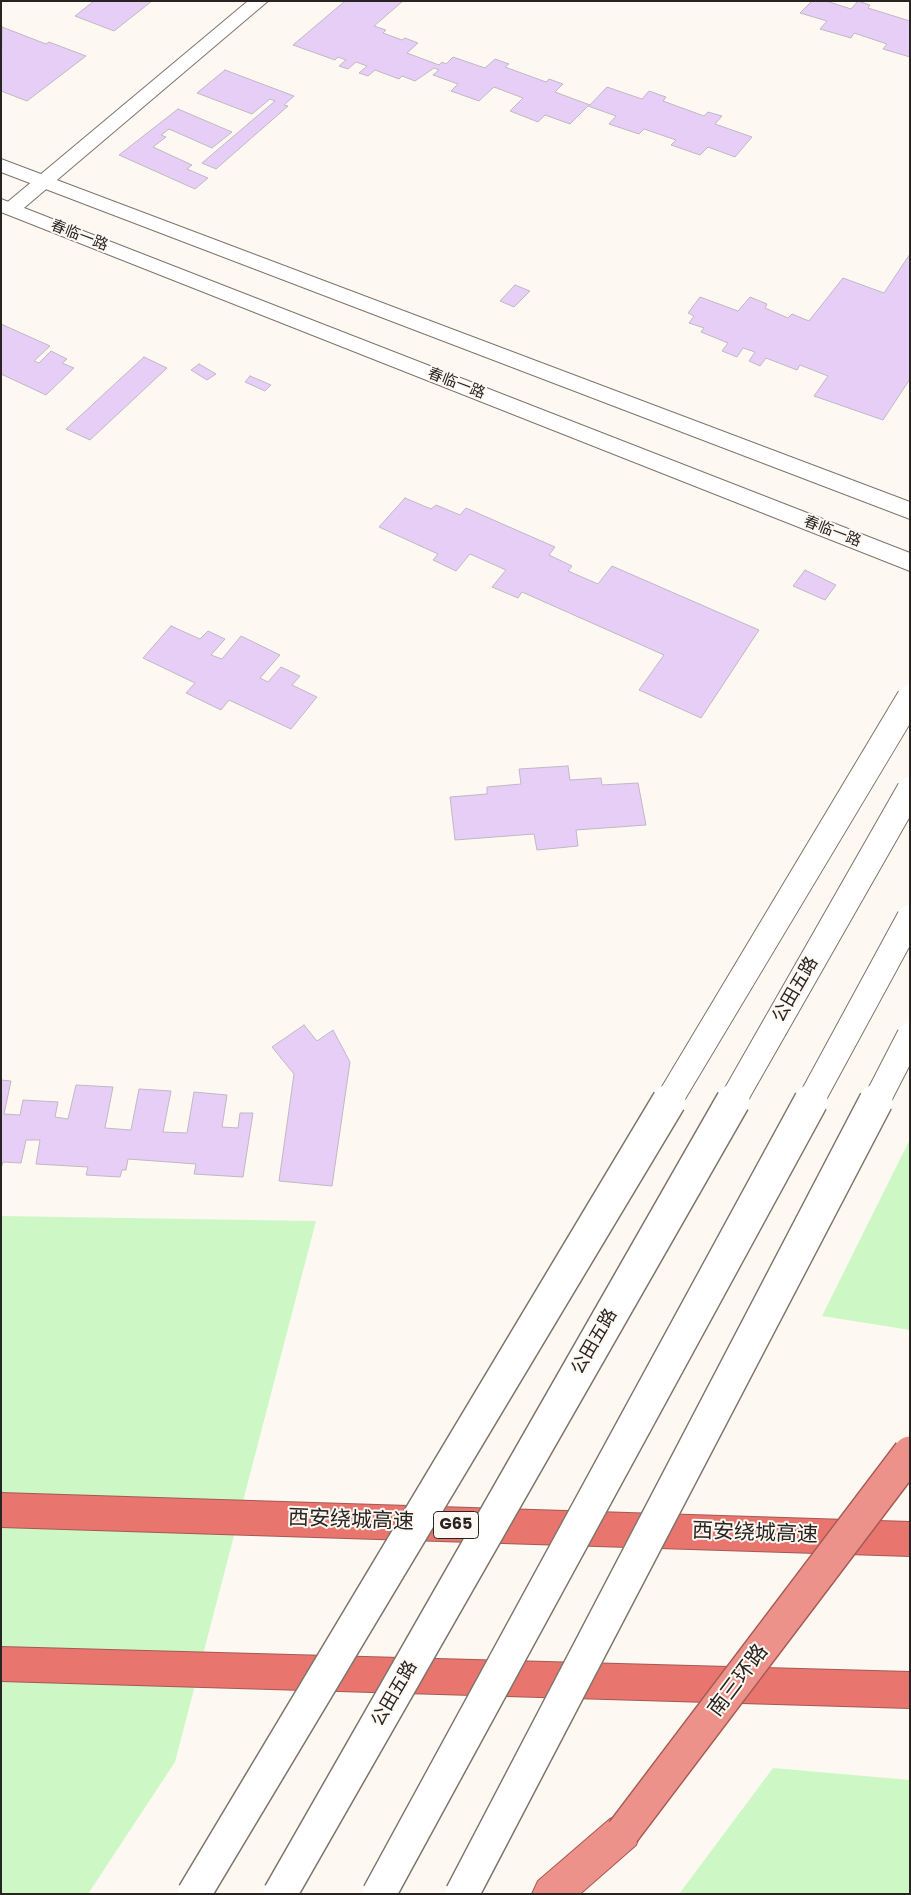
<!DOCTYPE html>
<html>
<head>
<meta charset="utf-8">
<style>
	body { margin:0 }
	#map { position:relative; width:911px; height:1895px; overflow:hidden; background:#fef8f2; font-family:Poppins,sans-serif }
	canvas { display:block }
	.frame { position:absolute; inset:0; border:2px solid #282421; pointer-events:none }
</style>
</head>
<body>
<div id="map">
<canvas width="911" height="1895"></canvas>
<div class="frame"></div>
</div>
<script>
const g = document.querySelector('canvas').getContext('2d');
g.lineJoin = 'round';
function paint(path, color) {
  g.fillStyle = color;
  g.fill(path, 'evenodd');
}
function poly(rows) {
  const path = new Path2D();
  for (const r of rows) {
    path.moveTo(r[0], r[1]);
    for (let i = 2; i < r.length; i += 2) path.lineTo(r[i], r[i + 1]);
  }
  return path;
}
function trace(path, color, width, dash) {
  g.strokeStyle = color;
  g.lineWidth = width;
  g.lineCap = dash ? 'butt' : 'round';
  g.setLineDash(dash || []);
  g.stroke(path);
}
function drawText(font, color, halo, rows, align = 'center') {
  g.font = font + ' Poppins,"Noto Sans SC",sans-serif';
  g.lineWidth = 4;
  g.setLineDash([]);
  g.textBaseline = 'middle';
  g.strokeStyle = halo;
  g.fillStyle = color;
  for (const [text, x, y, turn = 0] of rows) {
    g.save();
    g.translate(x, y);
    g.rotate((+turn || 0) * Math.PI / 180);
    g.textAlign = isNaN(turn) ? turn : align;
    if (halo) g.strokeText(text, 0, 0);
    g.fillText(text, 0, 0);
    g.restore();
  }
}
paint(poly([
	[910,1139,910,1330,822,1316],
	[1,1216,316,1221,175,1762,88,1894,1,1894],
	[773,1768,910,1780,910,1894,679,1894]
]), '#cdf8c6');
const building = poly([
	[94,1,152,1,114,31,75,16,94,1],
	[345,1,403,1,374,26,386,30,383,33,402,40,405,38,418,43,407,53,439,65,442,62,446,64,453,57,485,68,495,59,509,64,505,67,546,82,549,79,563,84,555,92,590,105,607,87,642,99,649,91,666,97,663,101,704,116,708,112,722,116,715,124,752,137,735,157,708,147,700,155,671,145,676,140,644,129,639,134,609,124,616,116,588,106,570,124,545,115,538,122,510,111,523,98,494,87,479,101,451,91,458,84,433,75,439,70,434,68,415,81,402,76,399,79,375,70,368,76,359,73,367,66,356,62,348,69,339,66,346,60,338,57,335,60,293,45,345,1],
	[812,1,826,1,851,9,858,1,870,5,868,8,910,21,910,57,883,49,887,44,854,33,851,38,820,29,827,21,800,13,812,1],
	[2,27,46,44,49,42,86,56,27,101,1,91,2,27],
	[225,70,294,96,284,105,288,106,216,169,202,163,275,101,270,99,252,114,197,93,225,70],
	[178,109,232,132,212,148,169,129,161,135,166,137,153,147,192,165,187,169,208,178,195,189,119,155,178,109],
	[910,254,910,379,883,420,814,396,828,376,800,365,797,370,766,358,760,366,749,361,755,352,743,348,737,357,722,351,728,343,701,332,704,328,689,323,694,316,688,313,700,297,738,311,750,297,767,304,765,308,788,318,792,314,809,321,843,278,884,293,910,254],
	[515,285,530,291,514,307,500,301,515,285],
	[1,324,50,346,34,361,39,363,51,351,67,359,62,363,74,368,46,395,1,374,1,324],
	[144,357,167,368,90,440,66,429,144,357],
	[199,364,216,374,207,380,191,370,199,364],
	[250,376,271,385,265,391,245,382,250,376],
	[405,498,431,509,436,505,460,515,466,508,555,547,549,555,572,566,568,571,598,584,612,566,759,630,701,718,639,690,664,655,522,592,518,598,492,587,506,570,470,554,456,571,433,560,438,554,379,527,405,498],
	[805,570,836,585,825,600,793,586,805,570],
	[171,626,200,639,208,631,225,639,211,655,222,659,241,636,280,655,260,678,268,682,281,667,300,676,292,685,317,697,291,729,229,700,221,710,186,693,195,683,143,658,171,626],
	[568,766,570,780,601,778,602,785,638,783,646,825,576,830,578,846,537,850,534,834,455,840,450,797,487,794,487,787,521,784,519,769,568,766],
	[304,1025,317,1041,333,1030,350,1062,332,1186,279,1181,294,1074,272,1047,304,1025],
	[1,1080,11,1081,4,1114,20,1115,23,1100,58,1102,55,1117,68,1119,76,1085,113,1087,105,1128,131,1130,139,1089,171,1091,163,1132,187,1133,194,1092,227,1095,222,1127,238,1128,240,1113,253,1113,243,1177,194,1174,196,1164,128,1159,126,1170,122,1170,120,1177,86,1175,88,1167,36,1164,40,1140,26,1140,21,1163,3,1162,1,1168,1,1080]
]);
paint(building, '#e7cef6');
trace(building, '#bfb8c3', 1);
const minor = poly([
	[248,1,268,1,18,213,11,215,4,213,1,209,4,205,248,1]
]);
const secondary = poly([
	[1,159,910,502,910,519,1,172,1,159],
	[1,199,910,553,910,571,1,212,1,199]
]);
const trunk = poly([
	[623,1814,636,1819,641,1832,636,1845,580,1894,532,1894,538,1881,610,1819,623,1814]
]);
const motorway = poly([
	[1,1493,910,1522,910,1556,1,1527,1,1493],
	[1,1647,910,1672,910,1708,1,1681,1,1647]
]);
trace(minor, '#7e746c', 2);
trace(secondary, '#7e746c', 2);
trace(trunk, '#a55953', 2);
trace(motorway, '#a55953', 2);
paint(minor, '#fff');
paint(secondary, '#fff');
paint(trunk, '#ec928b');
paint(motorway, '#e8766e');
const secondaryBridgeFar1 = poly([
	[668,1102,910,698],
	[732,1102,910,790],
	[810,1102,910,918],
	[876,1102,910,1036]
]);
const secondaryBridge = poly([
	[194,1894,669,1101],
	[280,1894,733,1101],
	[379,1894,811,1101],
	[462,1894,876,1101]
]);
const trunkBridge = poly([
	[623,1832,910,1453]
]);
trace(secondaryBridgeFar1, '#7e746c', 28, []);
trace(secondaryBridge, '#7e746c', 36, []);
trace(trunkBridge, '#a55953', 36, []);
trace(secondaryBridgeFar1, '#fff', 26);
trace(secondaryBridge, '#fff', 33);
trace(trunkBridge, '#ec928b', 33);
drawText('15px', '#282421', '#fef8f2', [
	["春临一路",79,236,21],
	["春临一路",456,384,21],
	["春临一路",832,532,21]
]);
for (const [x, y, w] of [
	[456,1525,45]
]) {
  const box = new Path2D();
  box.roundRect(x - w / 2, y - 13.5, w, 27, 4);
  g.fillStyle = '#fef8f2';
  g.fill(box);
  trace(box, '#282421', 1);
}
drawText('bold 16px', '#282421', null, [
	["G65",456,1525]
]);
drawText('18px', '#282421', '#fef8f2', [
	["公田五路",796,990,-60],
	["公田五路",595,1342,-60],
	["公田五路",395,1694,-60]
]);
drawText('21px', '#282421', '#fef8f2', [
	["西安绕城高速",351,1521,2],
	["西安绕城高速",755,1534,2],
	["南三环路",739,1681,-53]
]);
</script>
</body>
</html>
